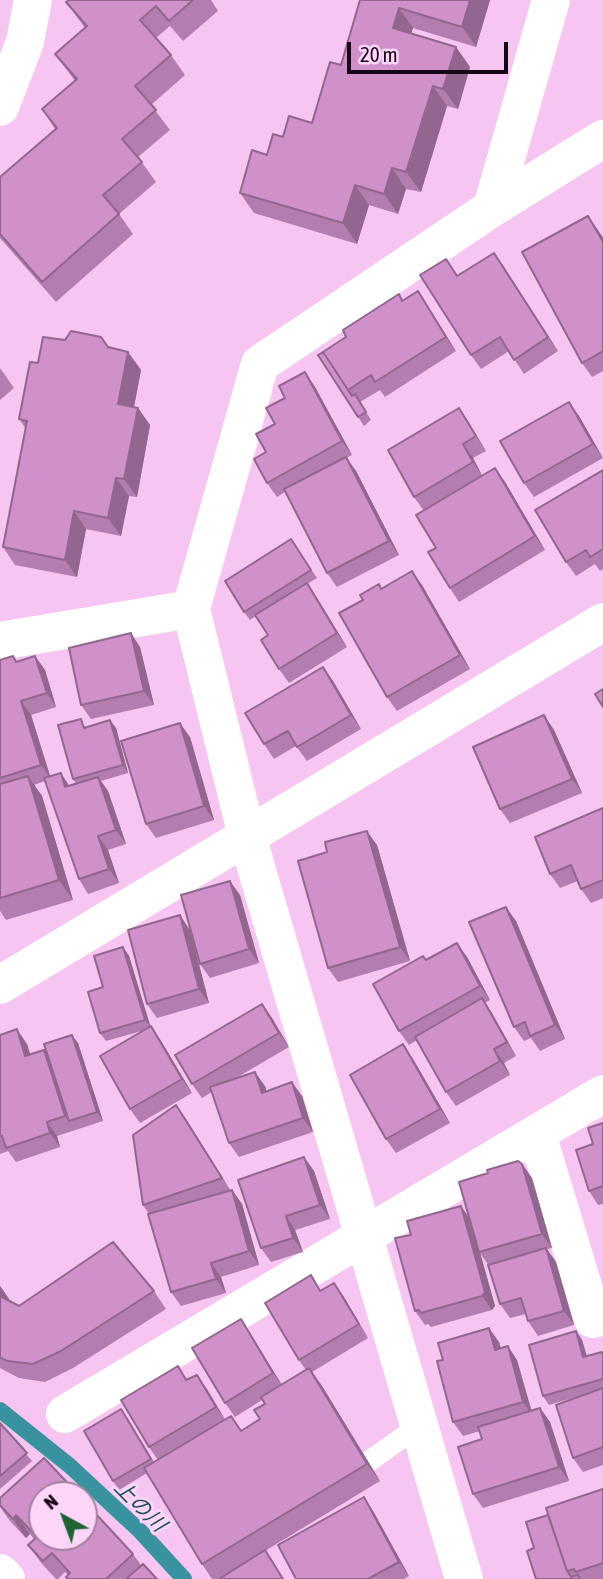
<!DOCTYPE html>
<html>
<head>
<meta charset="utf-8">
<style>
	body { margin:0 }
	#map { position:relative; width:603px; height:1579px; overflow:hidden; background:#f6c5f1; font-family:"Asap Condensed",sans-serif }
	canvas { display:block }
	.north { position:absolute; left:28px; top:1481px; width:70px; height:70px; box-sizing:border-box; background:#fdd6f9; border:2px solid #a1839e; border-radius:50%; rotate:319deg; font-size:19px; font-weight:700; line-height:28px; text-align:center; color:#160615 }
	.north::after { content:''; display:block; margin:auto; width:24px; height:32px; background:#1e6532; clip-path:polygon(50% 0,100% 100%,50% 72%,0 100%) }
	.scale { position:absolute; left:347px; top:42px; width:161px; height:32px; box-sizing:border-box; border:4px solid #160615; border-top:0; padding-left:9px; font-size:21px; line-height:24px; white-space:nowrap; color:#160615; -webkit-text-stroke:5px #fdd6f9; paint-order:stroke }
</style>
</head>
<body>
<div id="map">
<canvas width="603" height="1579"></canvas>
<div class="north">N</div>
<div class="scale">20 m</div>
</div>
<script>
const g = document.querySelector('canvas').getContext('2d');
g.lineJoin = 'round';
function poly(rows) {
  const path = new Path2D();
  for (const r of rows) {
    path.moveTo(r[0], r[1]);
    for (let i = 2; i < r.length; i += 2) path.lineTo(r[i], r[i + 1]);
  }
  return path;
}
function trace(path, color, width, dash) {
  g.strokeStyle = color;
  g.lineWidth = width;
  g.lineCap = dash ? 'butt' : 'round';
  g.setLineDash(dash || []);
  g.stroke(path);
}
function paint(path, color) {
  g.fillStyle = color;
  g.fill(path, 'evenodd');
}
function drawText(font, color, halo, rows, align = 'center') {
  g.font = font + ' "Asap Condensed","Noto Sans JP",sans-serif';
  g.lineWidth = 6;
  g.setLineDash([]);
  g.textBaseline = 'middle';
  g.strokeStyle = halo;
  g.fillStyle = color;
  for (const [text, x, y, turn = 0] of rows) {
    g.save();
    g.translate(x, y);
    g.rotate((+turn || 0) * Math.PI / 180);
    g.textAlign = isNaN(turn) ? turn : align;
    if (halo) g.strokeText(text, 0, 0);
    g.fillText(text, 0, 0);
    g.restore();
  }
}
trace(poly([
	[0,1410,70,1466,141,1532,184,1579]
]), '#3892a0', 16);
trace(poly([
	[368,1462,420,1425]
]), '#fff', 21);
trace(poly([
	[0,107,25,42,33,0],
	[492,208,551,0],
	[0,641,191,609],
	[0,985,603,622],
	[537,1134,593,1319],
	[65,1414,603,1094],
	[0,1573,6,1579],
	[464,1579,247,836,191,609,260,364,492,208,603,139]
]), '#fff', 38);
paint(poly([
	[69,0,211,0,218,11,183,41,170,26,156,38,171,55,185,75,151,105,170,130,138,157,156,182,119,214,133,234,56,302,0,238,0,177,55,129,42,109,75,81,55,54,85,28,66,2],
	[360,0,490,0,476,47,413,28,411,33,456,47,470,67,458,109,447,106,421,192,406,189,398,214,369,205,357,244,254,213,240,193,267,155,283,137,312,123,341,65],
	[588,216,603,238,603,371,592,377,582,363],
	[494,253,558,351,524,374,509,351,481,369,471,355,457,276],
	[399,294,403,300,427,305,456,351,385,397,380,390,360,402,371,420,364,426,318,355,346,337],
	[101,337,109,348,128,352,141,370,134,407,138,408,150,425,137,497,129,496,121,536,86,529,77,577,15,565,3,547,26,429,19,419,38,363,65,340],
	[0,368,14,388,0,400],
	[305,372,315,387,352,455,346,458,356,471,399,555,337,587,327,573,285,492,277,497,267,483,266,452,275,424,285,398],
	[569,402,579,416,603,458,534,497,524,483],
	[469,423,486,451,473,458,482,476,495,468,505,482,545,550,459,602,450,588,424,511,414,497],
	[603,470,603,569,600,571,595,564,576,576,566,562],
	[291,539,317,578,307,584,347,647,289,683,279,669,268,635,256,616,250,620,244,612],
	[422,585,470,669,397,711,387,697,382,589],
	[140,647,154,705,91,719,81,705],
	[35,656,45,670,56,707,31,715,50,776,70,786,76,784,73,779,86,727,116,728,128,773,101,781,108,791,126,844,108,850,119,883,88,894,79,879,45,781,34,785,42,796,73,900,6,920,0,911,0,667],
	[323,667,333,681,361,729,307,761,296,746,274,759,264,744],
	[544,715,554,730,582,793,510,823,500,809],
	[190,737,214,820,156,838,146,824],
	[603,808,603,898,591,903,581,889,578,881,560,888,550,874],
	[377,845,410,961,338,982,328,968],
	[240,895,259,963,210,978,200,964],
	[516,921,565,1039,540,1051,531,1038,524,1041,514,1027],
	[190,930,209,1003,157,1018,147,1004],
	[123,947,129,956,150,1027,161,1041,192,1093,140,1123,130,1109,145,1030,106,1041,100,1033],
	[467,957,490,1000,485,1003,516,1056,504,1063,510,1075,456,1106,446,1092,417,1040,409,1045,399,1031,426,960],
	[262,1004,272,1018,289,1047,236,1078,265,1086,266,1091,302,1096,313,1132,239,1157,229,1143,212,1092,202,1098,192,1084],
	[0,1035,27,1044,30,1054,48,1056,78,1043,103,1121,57,1136,60,1147,16,1162,8,1151,0,1154],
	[413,1059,450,1123,396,1153,386,1139],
	[186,1119,230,1190,232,1190,242,1204,259,1265,221,1277,226,1293,181,1306,171,1292,149,1214,143,1205],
	[603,1123,603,1204,598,1205,589,1191,593,1144],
	[304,1157,314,1171,330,1219,295,1230,303,1252,271,1262,261,1248],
	[522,1164,532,1178,552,1248,547,1249,556,1262,574,1325,538,1336,528,1321,526,1314,510,1318,500,1304,489,1266,480,1253,495,1306,492,1310,431,1327,428,1324,425,1325,415,1311,470,1219],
	[334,1283,368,1338,312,1372,322,1386,380,1481,265,1551,275,1564,218,1579,212,1579,202,1564,147,1473,119,1490,113,1481,127,1417,154,1462,158,1460,149,1447,178,1366,187,1380,197,1375,225,1420,242,1431,260,1419,265,1404,262,1400,235,1417,225,1403,241,1319,250,1333,282,1385,306,1370,299,1360,321,1290],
	[0,1286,9,1299,8,1300,19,1306,154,1291,166,1309,73,1368,45,1382,19,1378,0,1368],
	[576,1331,582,1340,587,1356,602,1352,603,1353,603,1465,583,1472,573,1458,593,1392,549,1405,543,1396],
	[499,1342,501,1348,517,1360,531,1410,540,1408,550,1422,569,1481,483,1508,473,1494,482,1439,480,1431,463,1436,453,1422,443,1360],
	[0,1423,32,1461,0,1489],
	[603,1489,603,1579,536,1579,534,1548,548,1515],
	[42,1495,84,1537,84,1501,93,1514,133,1554,141,1565,157,1579,67,1579,68,1575,65,1572,58,1579,56,1579,42,1564,28,1545,34,1539,30,1534,26,1538,10,1521,0,1507,0,1498],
	[373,1511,409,1576,404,1579,296,1579]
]), '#b37daf');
paint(poly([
	[470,0,490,0,476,47,462,27],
	[399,8,413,28,407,48,393,28],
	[456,47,470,67,458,109,443,89],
	[433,86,447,106,421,192,406,172],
	[392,168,406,189,398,214,384,194],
	[355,185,369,205,357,244,343,223],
	[588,216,598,230,603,238,603,242],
	[494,253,504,267,558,351,548,337],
	[418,291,427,305,456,351,446,337],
	[128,352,141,370,131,422,118,404],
	[305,372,315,387,352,455,342,441],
	[569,402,579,416,603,458,593,444],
	[138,408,150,425,137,497,124,479],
	[459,408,469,423,486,451,476,436],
	[463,444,473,458,483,477,473,462],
	[346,457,356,471,399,555,389,541],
	[495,468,505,482,545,550,535,536],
	[116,478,129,496,121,536,108,518],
	[74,511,86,529,77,577,65,560],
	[412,571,422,585,470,669,460,655],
	[307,583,317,598,347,647,337,633],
	[131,633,140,647,154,705,144,691],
	[35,656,45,670,56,707,47,693],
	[323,667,333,681,361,729,351,715],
	[21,701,31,715,51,779,41,765],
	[544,715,554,730,582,793,572,779],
	[110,720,116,728,128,773,123,765],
	[180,723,190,737,214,820,204,806],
	[61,773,70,787,65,787],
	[28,776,42,796,73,900,59,880],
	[98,777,108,791,126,844,116,830],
	[367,831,377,845,410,961,400,947],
	[98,836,108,850,119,883,109,869],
	[230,881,240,895,259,963,249,949],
	[506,907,516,921,565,1039,555,1025],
	[180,915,190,930,209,1003,199,989],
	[457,943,467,957,490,1000,480,986],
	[123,947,129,956,151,1028,145,1020],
	[482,998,492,1013,516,1056,507,1042],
	[262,1004,272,1018,289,1047,279,1033],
	[151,1026,161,1041,192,1093,182,1079],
	[17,1029,27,1044,35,1070,25,1056],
	[72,1035,78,1043,103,1121,97,1112],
	[403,1044,413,1059,450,1123,440,1109],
	[494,1049,504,1063,510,1075,500,1061],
	[44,1050,54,1064,69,1121,65,1116],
	[255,1072,265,1086,272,1107,262,1093],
	[292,1082,302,1096,313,1132,303,1118],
	[176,1105,186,1119,232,1193,222,1178],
	[47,1122,57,1136,60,1147,50,1133],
	[304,1157,314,1171,330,1219,320,1205],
	[522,1164,532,1178,552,1248,542,1234],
	[232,1190,242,1204,259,1265,249,1251],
	[461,1206,471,1220,495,1306,492,1310,482,1296],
	[286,1216,295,1230,303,1252,293,1238],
	[546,1248,556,1262,574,1325,564,1311],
	[211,1263,221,1277,226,1293,216,1279],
	[334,1283,344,1297,368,1338,359,1324],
	[0,1286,9,1299,4,1309,0,1303],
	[241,1319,250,1333,283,1387,273,1373],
	[489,1328,499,1342,505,1364,495,1350],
	[576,1331,582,1340,589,1365,583,1357],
	[508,1346,517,1360,533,1416,523,1402],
	[309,1368,322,1386,380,1481,367,1464],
	[197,1375,207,1389,226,1421,216,1407],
	[540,1408,550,1422,569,1481,559,1467],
	[364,1497,373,1511,409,1576,399,1562],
	[16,1515,30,1534,26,1538,13,1519]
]), '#92668e');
const building = poly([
	[69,0,193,0,169,21,156,6,140,20,171,55,135,86,156,110,122,139,142,162,103,195,119,214,42,282,0,234,0,177,57,128,42,109,77,79,55,54,87,26,66,2,69,0],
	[360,0,470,0,462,27,399,8,393,28,456,47,443,89,433,86,406,172,392,168,384,194,355,185,343,223,240,193,252,150,267,155,273,134,283,137,289,116,312,123,330,62,341,65,360,0],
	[588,216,603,242,603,351,582,363,522,252,588,216],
	[494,253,548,337,514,360,500,337,471,355,420,275,446,259,457,276,494,253],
	[418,291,446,337,375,382,371,375,348,390,323,352,346,337,343,330,399,294,402,301,418,291],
	[71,331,101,337,108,347,128,352,118,404,138,408,124,479,116,478,108,518,74,511,65,560,3,547,27,421,19,419,30,362,38,363,43,337,65,340,71,331],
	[323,352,352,396,355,394,366,412,358,417,318,355,323,352],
	[305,372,342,441,267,483,254,459,266,452,256,434,275,424,266,408,285,398,279,386,305,372],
	[569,402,593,444,524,483,500,441,569,402],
	[459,408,476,436,463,444,473,462,414,497,388,450,459,408],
	[346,457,389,541,327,573,284,489,346,457],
	[495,468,535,536,450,588,428,552,436,548,416,515,495,468],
	[603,470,603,549,590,557,586,550,566,562,535,510,603,470],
	[291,539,311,570,244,612,225,581,291,539],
	[412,571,460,655,387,697,339,613,363,600,360,595,379,584,381,589,412,571],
	[307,583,337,633,279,669,261,640,268,635,255,615,307,583],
	[131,633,144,691,81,705,69,648,131,633],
	[13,656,16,662,35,656,47,693,21,701,41,765,0,778,0,660,13,656],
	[323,667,351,715,297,747,288,731,264,744,245,713,323,667],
	[603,689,603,707,595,694,603,689],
	[544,715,572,779,500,809,473,747,544,715],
	[81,719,84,728,110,720,123,765,73,779,58,725,81,719],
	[180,723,204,806,146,824,121,741,180,723],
	[61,773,65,787,98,777,116,830,98,836,109,869,79,879,44,778,61,773],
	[28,776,59,880,0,898,0,784,28,776],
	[603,808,603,880,581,889,571,865,550,874,535,837,603,808],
	[367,831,400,947,328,968,298,861,327,852,325,842,367,831],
	[230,881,249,949,200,964,181,895,230,881],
	[506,907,555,1025,530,1036,525,1022,514,1027,469,922,506,907],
	[180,915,199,989,147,1004,128,930,180,915],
	[457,943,480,986,399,1031,373,984,423,956,426,960,457,943],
	[123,947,145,1020,100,1033,88,992,103,987,94,956,123,947],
	[482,998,507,1042,494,1049,500,1061,446,1092,415,1037,482,998],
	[262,1004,279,1033,192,1084,175,1055,262,1004],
	[151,1026,182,1079,130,1109,100,1056,151,1026],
	[17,1029,25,1056,44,1050,65,1116,47,1122,50,1133,6,1148,2,1136,0,1136,0,1035,17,1029],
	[72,1035,97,1112,69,1121,44,1044,72,1035],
	[403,1044,440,1109,386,1139,350,1075,403,1044],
	[255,1072,262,1093,292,1082,303,1118,229,1143,210,1087,255,1072],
	[176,1105,222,1178,143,1205,133,1135,176,1105],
	[603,1123,603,1186,589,1191,576,1150,593,1144,588,1128,603,1123],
	[304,1157,320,1205,286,1216,293,1238,261,1248,238,1180,304,1157],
	[518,1161,522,1164,542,1234,479,1252,459,1182,488,1173,487,1170,518,1161],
	[232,1190,249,1251,211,1263,216,1279,171,1292,148,1214,232,1190],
	[461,1206,485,1292,482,1296,421,1313,419,1310,415,1311,395,1238,411,1235,407,1221,461,1206],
	[113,1242,154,1291,61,1351,33,1364,7,1361,0,1357,0,1296,19,1306,113,1242],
	[546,1248,564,1311,528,1321,521,1298,500,1304,488,1265,546,1248],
	[311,1275,320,1291,334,1283,359,1324,299,1360,265,1303,311,1275],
	[241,1319,273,1373,225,1403,192,1348,241,1319],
	[489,1328,495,1350,508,1346,523,1402,453,1422,437,1361,443,1360,438,1343,489,1328],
	[576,1331,583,1357,602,1352,603,1356,603,1379,543,1396,529,1345,576,1331],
	[178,1366,186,1380,197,1375,216,1407,149,1447,121,1400,178,1366],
	[309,1368,367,1464,202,1564,144,1468,231,1416,241,1431,260,1419,254,1410,265,1404,261,1397,309,1368],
	[603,1388,603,1447,573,1458,556,1405,603,1388],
	[540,1408,559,1467,473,1494,458,1447,482,1439,478,1427,540,1408],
	[121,1409,151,1459,113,1481,84,1431,121,1409],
	[0,1423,27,1453,0,1476,0,1423],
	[44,1458,79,1495,42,1495,42,1537,84,1537,84,1510,90,1517,95,1513,133,1554,106,1579,68,1579,66,1577,70,1573,52,1553,43,1561,28,1545,37,1537,16,1515,13,1519,0,1505,0,1498,44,1458],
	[603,1489,603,1563,576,1572,574,1569,567,1571,546,1508,603,1489],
	[364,1497,399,1562,368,1579,296,1579,278,1545,364,1497],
	[548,1515,567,1571,571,1577,578,1575,580,1579,536,1579,527,1551,534,1548,526,1522,548,1515],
	[265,1550,283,1579,219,1579,265,1550],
	[143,1564,157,1579,126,1579,143,1564]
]);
paint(building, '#d091cb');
trace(building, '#92668e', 2);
drawText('italic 21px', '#1b4e56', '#fdd6f9', [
	["上の川",140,1506,45]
]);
</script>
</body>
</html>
